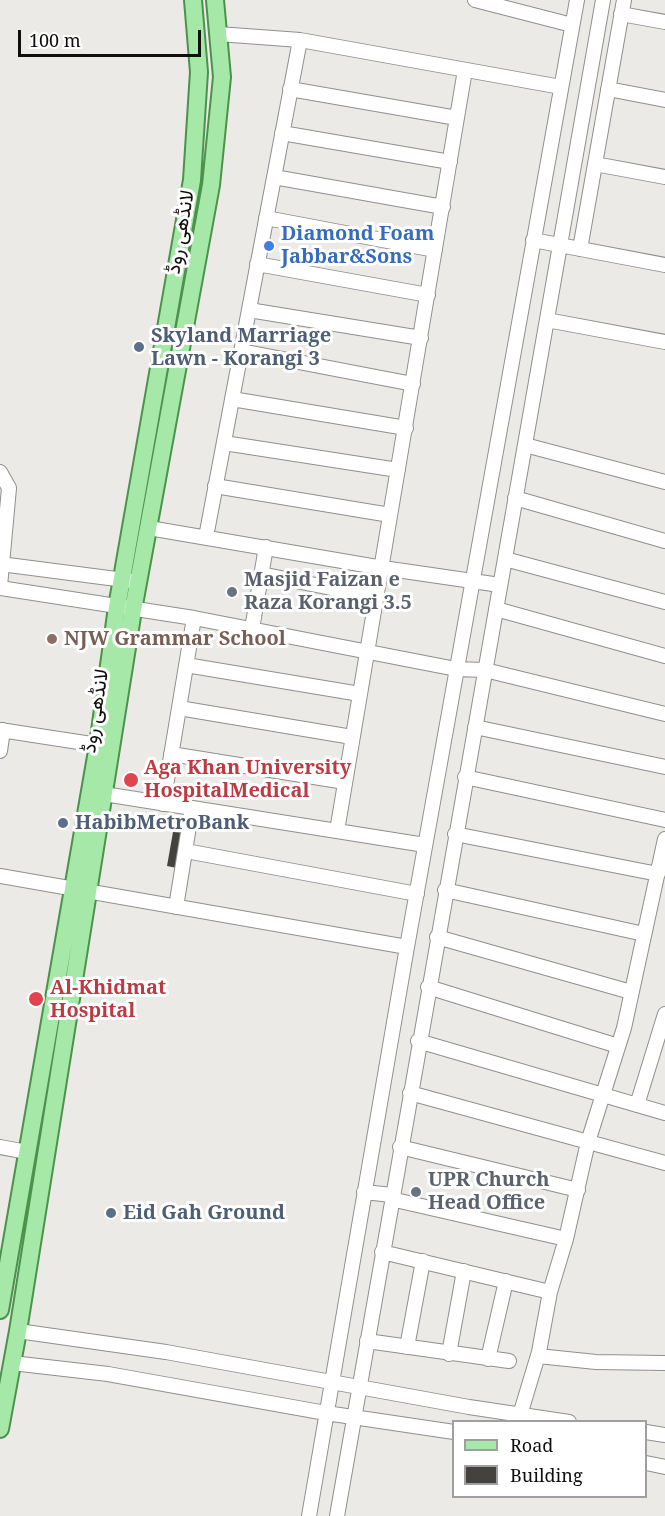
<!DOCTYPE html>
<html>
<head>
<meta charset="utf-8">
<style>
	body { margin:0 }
	#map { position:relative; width:665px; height:1516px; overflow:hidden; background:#eceae6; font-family:"Noto Serif",serif }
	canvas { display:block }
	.legend { position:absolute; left:452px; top:1420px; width:195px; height:78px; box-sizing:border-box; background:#fff; border:2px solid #9f9f9f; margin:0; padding:8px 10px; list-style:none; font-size:18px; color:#100f0e }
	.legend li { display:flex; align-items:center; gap:12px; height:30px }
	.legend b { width:30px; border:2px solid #9f9f9f }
	.scale { position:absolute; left:18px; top:30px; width:183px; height:27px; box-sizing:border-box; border:3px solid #100f0e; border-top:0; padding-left:8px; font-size:18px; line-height:21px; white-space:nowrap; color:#100f0e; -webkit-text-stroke:4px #fff; paint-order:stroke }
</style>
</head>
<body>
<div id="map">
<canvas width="665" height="1516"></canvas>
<ul class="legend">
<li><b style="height:8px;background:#a6e8a7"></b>Road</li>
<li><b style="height:16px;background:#44423f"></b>Building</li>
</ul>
<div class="scale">100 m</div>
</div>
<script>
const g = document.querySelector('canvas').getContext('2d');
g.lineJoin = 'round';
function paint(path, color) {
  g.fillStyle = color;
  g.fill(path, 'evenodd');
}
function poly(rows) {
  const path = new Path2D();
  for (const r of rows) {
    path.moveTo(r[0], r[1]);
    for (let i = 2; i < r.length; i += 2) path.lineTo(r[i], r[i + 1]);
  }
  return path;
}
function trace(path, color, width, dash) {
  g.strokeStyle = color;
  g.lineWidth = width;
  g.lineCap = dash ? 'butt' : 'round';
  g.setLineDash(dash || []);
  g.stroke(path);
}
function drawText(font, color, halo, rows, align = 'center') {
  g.font = font + ' "Noto Serif",Vazirmatn,serif';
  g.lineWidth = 6;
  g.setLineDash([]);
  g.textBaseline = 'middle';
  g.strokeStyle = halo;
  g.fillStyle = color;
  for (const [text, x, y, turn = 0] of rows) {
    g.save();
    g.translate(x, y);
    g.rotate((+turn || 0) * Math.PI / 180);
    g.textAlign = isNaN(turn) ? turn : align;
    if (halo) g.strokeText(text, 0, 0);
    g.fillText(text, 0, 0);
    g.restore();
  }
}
paint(poly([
	[173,832,187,833,182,869,167,866]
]), '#44423f');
const minor = poly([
	[475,0,572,25],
	[621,14,665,22],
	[218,34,300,40,561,87],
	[290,89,457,118],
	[608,89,665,100],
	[282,133,450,162],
	[595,164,665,177],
	[274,177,443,207],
	[266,218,435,250],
	[533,240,665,265],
	[580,249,624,0],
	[257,264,428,295],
	[249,310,421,338],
	[547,320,665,342],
	[241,351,413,384],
	[232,399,406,428],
	[224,443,398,470],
	[525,445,665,482],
	[0,472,9,488,0,586],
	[215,486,390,515],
	[515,498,665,541],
	[149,528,383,568,500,585],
	[206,537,300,40],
	[505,559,665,602],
	[0,564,132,581],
	[261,574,376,597],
	[0,588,194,618,456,669,485,670,665,714],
	[496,609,665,656],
	[252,629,266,547],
	[186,665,360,694],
	[179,708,352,737],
	[475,727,665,767],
	[0,730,98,745],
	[0,751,3,730],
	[171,754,345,782],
	[465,777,665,820],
	[104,794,425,845],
	[163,804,194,618],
	[337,831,465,70],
	[455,834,658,874],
	[186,851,417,894],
	[0,876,407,947],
	[445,890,644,934],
	[176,907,192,808],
	[437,937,631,992],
	[428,987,618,1046],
	[418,1041,665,1113],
	[410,1093,665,1163],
	[637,1105,665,1014],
	[0,1147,27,1152],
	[400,1147,578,1190],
	[364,1192,392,1195],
	[391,1199,566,1239],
	[382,1252,550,1292],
	[18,1331,166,1352,469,1407,569,1422],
	[367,1341,509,1361],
	[407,1347,423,1261],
	[449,1354,464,1271],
	[538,1356,596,1362,665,1363],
	[488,1359,506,1281],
	[12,1363,108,1374,326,1413,454,1432],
	[520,1415,539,1352,550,1292,566,1239,588,1142,624,1028,665,839],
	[646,1432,665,1435],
	[646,1463,665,1467],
	[309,1516,407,947,577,0],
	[337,1516,603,0]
]);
const major = poly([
	[0,1310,98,745,117,607,192,180,199,72,193,0],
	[0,1429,18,1331,133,610,211,185,222,77,215,0]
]);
trace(minor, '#918f8c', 16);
trace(major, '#4b924c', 20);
trace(minor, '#fff', 14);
trace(major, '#a6e8a7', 16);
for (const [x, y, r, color] of [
	[269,246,6,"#3f7fe0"],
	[139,347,6,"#5c6f8a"],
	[232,592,6,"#6b7280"],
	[52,639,6,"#8d6e63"],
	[131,780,8,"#e0444e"],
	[63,823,6,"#5c6f8a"],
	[36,999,8,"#e0444e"],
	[416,1192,6,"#6b7280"],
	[111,1213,6,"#5c6f8a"]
]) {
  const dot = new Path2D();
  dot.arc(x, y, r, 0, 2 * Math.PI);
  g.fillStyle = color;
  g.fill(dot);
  trace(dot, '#fff', 2);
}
drawText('20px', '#100f0e', '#fff', [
	["لانڈھی روڈ",181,232,-80],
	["لانڈھی روڈ",96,711,-81]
]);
drawText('bold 20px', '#366cbe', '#fff', [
	["Diamond Foam",281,234],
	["Jabbar&Sons",281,257]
], 'left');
drawText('bold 20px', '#4e5e75', '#fff', [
	["Skyland Marriage",151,336],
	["Lawn - Korangi 3",151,359],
	["HabibMetroBank",75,823],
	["Eid Gah Ground",123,1213]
], 'left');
drawText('bold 20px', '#5b616d', '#fff', [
	["Masjid Faizan e",244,580],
	["Raza Korangi 3.5",244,603],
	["UPR Church",428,1180],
	["Head Office",428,1203]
], 'left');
drawText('bold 20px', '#785e54', '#fff', [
	["NJW Grammar School",64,639]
], 'left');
drawText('bold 20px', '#be3a42', '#fff', [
	["Aga Khan University",144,768],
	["HospitalMedical",144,791],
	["Al-Khidmat",50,988],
	["Hospital",50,1011]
], 'left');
</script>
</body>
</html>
